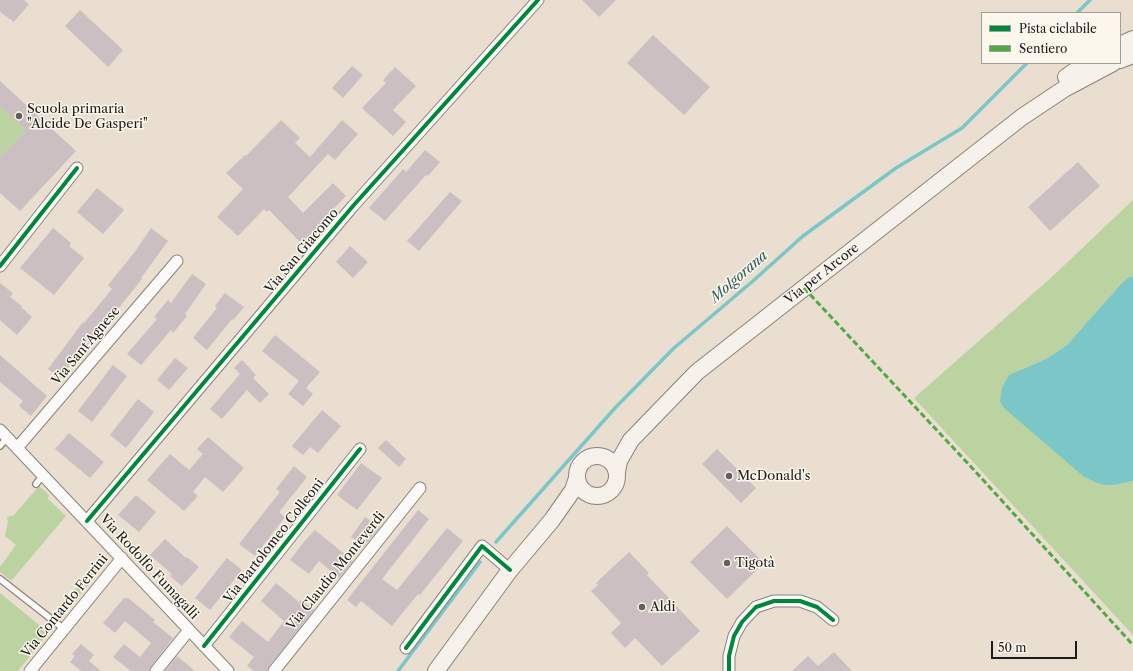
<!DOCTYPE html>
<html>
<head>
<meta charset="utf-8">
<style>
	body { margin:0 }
	#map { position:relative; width:1133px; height:671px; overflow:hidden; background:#e9decf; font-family:"Libre Caslon Text",serif }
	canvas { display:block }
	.legend { position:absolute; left:981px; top:12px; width:140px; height:52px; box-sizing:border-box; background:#fbf7ec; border:1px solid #a29f99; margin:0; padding:5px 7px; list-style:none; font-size:12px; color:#1c1c1c }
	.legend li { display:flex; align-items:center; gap:8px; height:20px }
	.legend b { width:20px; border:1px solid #a29f99 }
	.scale { position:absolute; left:991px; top:641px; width:86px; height:18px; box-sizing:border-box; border:2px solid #1c1c1c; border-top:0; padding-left:5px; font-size:12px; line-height:14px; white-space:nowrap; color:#1c1c1c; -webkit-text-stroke:3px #fbf7ec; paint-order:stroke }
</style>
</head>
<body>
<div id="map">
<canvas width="1133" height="671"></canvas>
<ul class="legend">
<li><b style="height:5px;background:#00873e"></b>Pista ciclabile</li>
<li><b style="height:5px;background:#52a943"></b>Sentiero</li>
</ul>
<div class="scale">50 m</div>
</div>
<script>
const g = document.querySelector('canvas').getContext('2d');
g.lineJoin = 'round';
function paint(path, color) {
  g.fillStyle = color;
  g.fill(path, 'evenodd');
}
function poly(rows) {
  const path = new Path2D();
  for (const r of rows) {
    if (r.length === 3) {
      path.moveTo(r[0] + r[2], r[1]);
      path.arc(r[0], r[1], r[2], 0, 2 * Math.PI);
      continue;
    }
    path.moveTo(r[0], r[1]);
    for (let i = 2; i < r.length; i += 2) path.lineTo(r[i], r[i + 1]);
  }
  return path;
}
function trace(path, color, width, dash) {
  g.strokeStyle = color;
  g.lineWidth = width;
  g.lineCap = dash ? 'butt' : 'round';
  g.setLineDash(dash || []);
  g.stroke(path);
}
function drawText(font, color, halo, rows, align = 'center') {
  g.font = font + ' "Libre Caslon Text",serif';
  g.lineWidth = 3;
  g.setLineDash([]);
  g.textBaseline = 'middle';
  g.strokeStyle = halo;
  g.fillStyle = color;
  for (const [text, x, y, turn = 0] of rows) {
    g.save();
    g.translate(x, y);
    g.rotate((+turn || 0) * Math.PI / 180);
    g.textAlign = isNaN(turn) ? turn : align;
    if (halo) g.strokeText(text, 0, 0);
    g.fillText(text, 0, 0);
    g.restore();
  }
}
paint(poly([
	[0,107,26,130,0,158],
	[1133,200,1133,276,1128,278,1121,284,1067,345,1048,358,1020,370,1097,483,1114,485,1133,481,1133,635,914,398,1053,276],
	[39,486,49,495,48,499,66,516,11,581,0,572,0,567,16,545,5,536,8,522,7,517,14,515],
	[96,565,100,571,64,614,54,616],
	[0,593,44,629,47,624,49,632,18,671,0,671]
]), '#bbd2a1');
paint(poly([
	[1133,276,1133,481,1114,485,1105,485,1097,483,1083,476,1004,408,1000,401,1002,388,1009,375,1048,358,1067,345,1121,284,1128,278]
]), '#7bc6c7');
trace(poly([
	[1077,13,1090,0],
	[496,542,615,408,674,348,753,281,803,236,896,168,962,128,1027,63],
	[398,671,480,562]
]), '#7bc6c7', 3.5);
paint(poly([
	[0,0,24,0,29,4,14,22,0,12],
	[582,0,616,0,599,17],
	[80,10,123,50,108,67,65,26],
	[653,35,710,87,684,115,627,63],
	[352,66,363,75,343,98,332,88],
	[395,67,416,86,393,110,406,122,393,136,362,108,386,83,383,80],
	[0,81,76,151,20,211,0,193,0,158,26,130,0,107],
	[281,120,300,138,295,143,310,157,342,120,358,134,335,160,328,154,288,197,303,213,333,183,346,196,316,227,317,228,301,243,269,210,267,212,264,209,238,236,217,217,243,189,226,173,245,155,246,156],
	[425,150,440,162,428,176,426,175,385,221,369,208,403,169,406,172],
	[1078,162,1100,186,1050,231,1028,207],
	[97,188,124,210,103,234,77,212],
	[450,192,462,201,419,251,407,241],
	[53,228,71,243,69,246,84,258,54,295,20,268],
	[151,228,168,241,141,278,142,279,117,310,119,311,105,328,103,326,86,347,85,346,60,378,48,369,83,322,84,323,112,289,108,285,134,253],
	[350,246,368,262,353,278,336,262],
	[192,274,206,284,185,314,187,316,173,333,171,330,141,365,127,354,157,319,154,317,168,300,171,303],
	[0,283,13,293,10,297,22,306,21,307,32,317,17,335,0,320],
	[225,293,244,307,233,320,232,319,207,350,193,338,217,308,215,306],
	[275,335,320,372,306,388,313,394,303,406,288,394,299,381,262,351],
	[0,355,47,396,31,416,19,406,23,401,0,382],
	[175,358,188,368,169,390,157,380],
	[242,360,256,375,253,378,269,394,260,403,247,390,222,419,210,409,240,374,234,368],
	[113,365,127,376,92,422,78,411],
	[138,399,154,412,126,448,110,435],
	[322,410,341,426,318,453,310,447,303,455,292,446],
	[69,433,104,462,90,478,55,449],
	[208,437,244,468,223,492,205,477,193,492,198,496,184,511,147,480,170,454,189,470,203,454,197,449],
	[386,440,406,459,399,467,378,448],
	[717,449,756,488,741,503,702,464],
	[361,463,382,478,357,510,337,495],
	[294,466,307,477,279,512,285,517,255,556,239,544,280,492,276,489],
	[136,495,156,512,139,532,118,515],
	[418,510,429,519,382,579,397,590,447,528,463,541,420,595,418,594,392,626,361,601,356,607,347,600],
	[365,517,380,527,364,546,351,537],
	[727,526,764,563,727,599,690,562],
	[315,530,353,561,339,578,319,561,309,574,290,560,303,543],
	[165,539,186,558,187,557,199,567,182,586,170,576,172,574,150,555],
	[629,552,649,573,647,575,700,631,662,666,635,638,625,648,611,633,621,623,591,591,598,585,596,583],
	[227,558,242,570,210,610,195,598],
	[276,583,299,602,301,600,314,610,269,667,267,671,254,671,247,666,254,657,229,637,242,621,268,642,284,621,261,601],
	[124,598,128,598,155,620,153,622,173,638,151,667,149,671,131,671,113,657,124,644,140,657,151,643,125,621,115,633,103,623],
	[81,644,94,655,89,661,101,671,81,671,70,662,75,656,72,654],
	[834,652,852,671,792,671,808,656,818,666],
	[177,656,195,671,165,671]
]), '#ccbfc2');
const service = poly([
	[0,446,7,438],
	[36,484,43,475],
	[0,579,64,629]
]);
const minor = poly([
	[0,266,77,168],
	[0,430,228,671],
	[17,448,177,261],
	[87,521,353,206,538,0],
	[204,646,360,449],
	[406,648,482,546,510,570],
	[30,671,122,558],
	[156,671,189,630],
	[274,671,420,488],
	[729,671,729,656,734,636,742,622,756,607,774,601,800,601,817,607,833,620]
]);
const secondary = poly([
	[1120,45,1133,39],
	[1120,60,1133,55],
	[1066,77,1086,63],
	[597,476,20],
	[617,472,619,461,631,440,697,372,1022,117,1064,89,1113,63],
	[436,671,510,570,552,520,573,490,577,478]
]);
trace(service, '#89837b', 8);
trace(minor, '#89837b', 13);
trace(secondary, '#89837b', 18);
trace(service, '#fcfaf8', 5.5);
trace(minor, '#fcfaf8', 11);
trace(secondary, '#f6f1ea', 16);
trace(poly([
	[804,288,974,470,1133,645]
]), '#52a943', 3, [6, 3]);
trace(poly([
	[0,266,77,168],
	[87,521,353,206,538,0],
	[204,646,360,449],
	[406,648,482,546,510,570],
	[729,671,729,656,734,636,742,622,756,607,774,601,800,601,817,607,833,620]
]), '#00873e', 4);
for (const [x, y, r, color] of [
	[19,116,4,"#64605b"],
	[729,476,4,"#64605b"],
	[727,563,4,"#64605b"],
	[642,607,4,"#64605b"]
]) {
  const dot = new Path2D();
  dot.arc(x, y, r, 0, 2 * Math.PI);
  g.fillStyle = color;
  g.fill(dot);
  trace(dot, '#fbf7ec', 1.5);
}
drawText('13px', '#1c1c1c', '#fbf7ec', [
	["Scuola primaria",27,109],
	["\"Alcide De Gasperi\"",27,124],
	["McDonald's",737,476],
	["Tigotà",735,563],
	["Aldi",650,607]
], 'left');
drawText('13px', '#1c1c1c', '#fbf7ec', [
	["Via San Giacomo",302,251,-50],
	["Via per Arcore",822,274,-38],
	["Via Sant'Agnese",86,346,-50],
	["Via Bartolomeo Colleoni",274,541,-52],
	["Via Rodolfo Fumagalli",149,567,47],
	["Via Claudio Monteverdi",336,571,-51],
	["Via Contardo Ferrini",65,606,-51]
]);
drawText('italic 14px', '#2f5c5f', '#fbf7ec', [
	["Molgorana",739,277,-41]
]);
</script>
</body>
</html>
